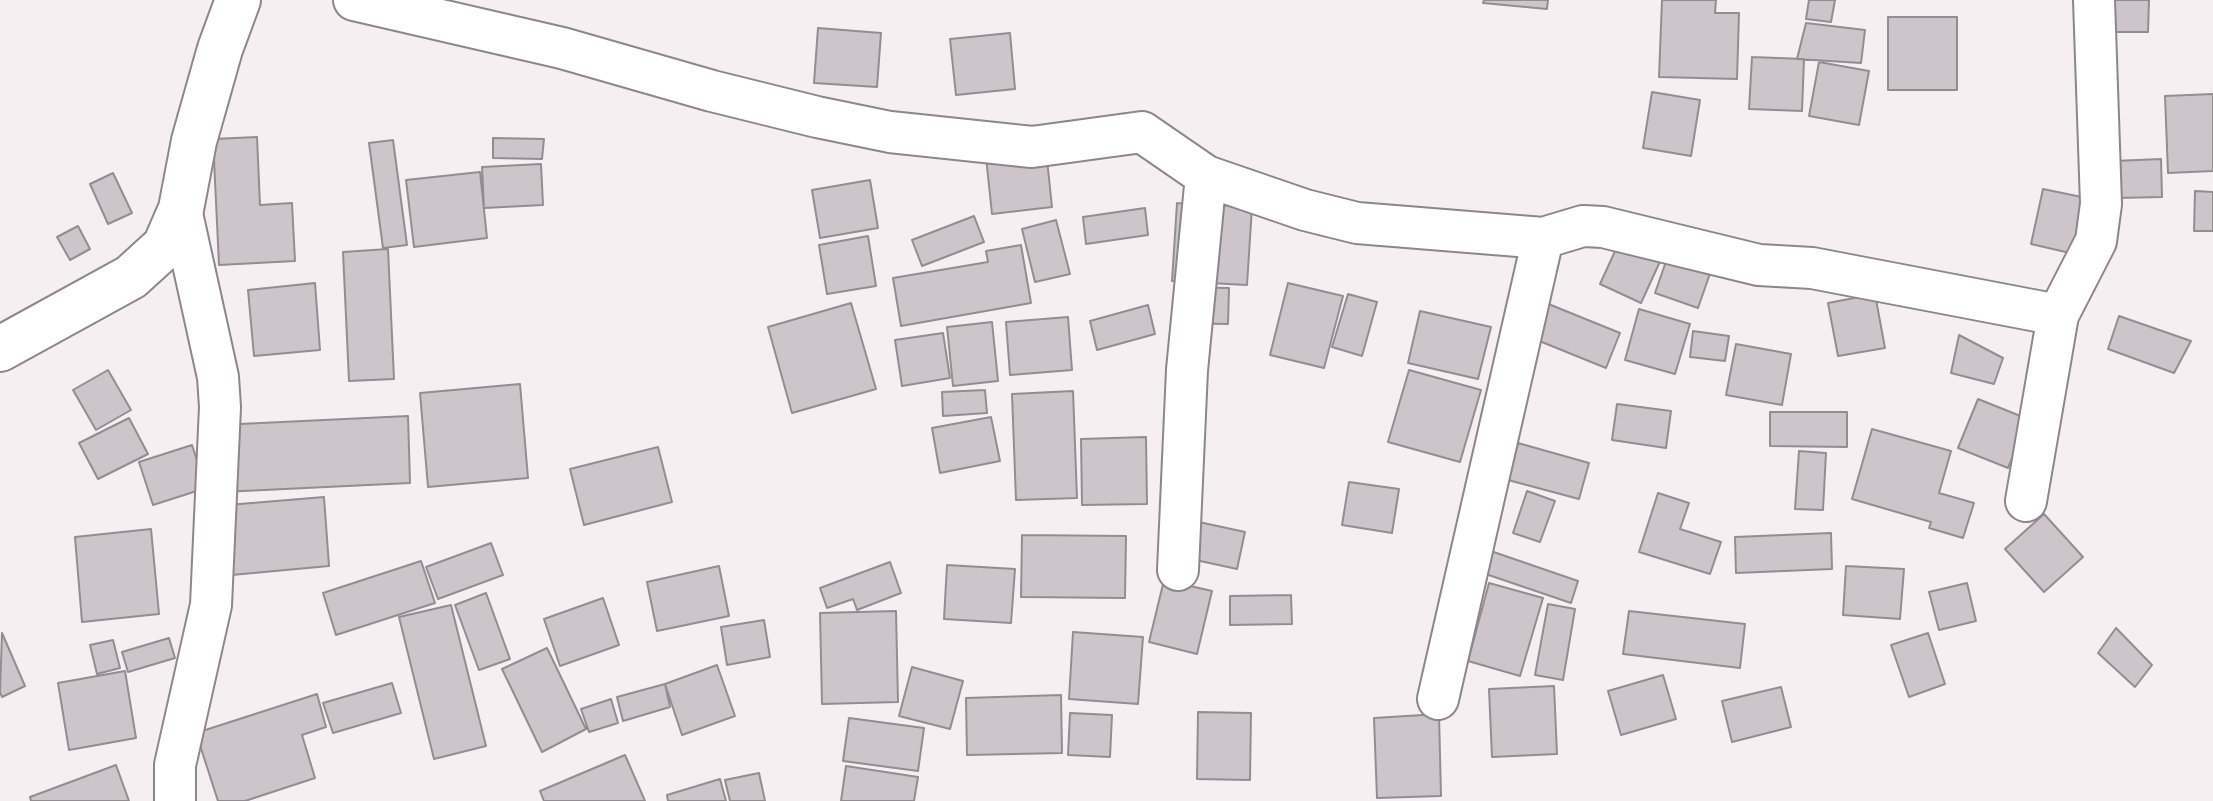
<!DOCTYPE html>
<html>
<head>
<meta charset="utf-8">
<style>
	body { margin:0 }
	canvas { display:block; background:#f6eff2 }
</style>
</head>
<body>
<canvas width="2213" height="801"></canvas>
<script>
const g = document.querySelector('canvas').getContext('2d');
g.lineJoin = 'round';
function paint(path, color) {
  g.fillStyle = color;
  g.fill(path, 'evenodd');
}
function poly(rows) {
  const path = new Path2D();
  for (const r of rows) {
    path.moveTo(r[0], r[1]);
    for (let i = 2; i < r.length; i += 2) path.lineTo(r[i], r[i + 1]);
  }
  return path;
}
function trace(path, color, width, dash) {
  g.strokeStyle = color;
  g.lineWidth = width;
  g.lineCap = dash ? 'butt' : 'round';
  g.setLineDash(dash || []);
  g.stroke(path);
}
const building = poly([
	[1484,0,1548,0,1547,9,1483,3,1484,0],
	[1662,0,1716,0,1715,13,1739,13,1737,79,1659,77,1662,0],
	[1809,0,1835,0,1831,22,1806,19,1809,0],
	[2087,0,2149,0,2148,32,2087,32,2087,0],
	[1888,17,1957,17,1957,90,1888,90,1888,17],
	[1806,23,1865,30,1861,63,1797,59,1806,23],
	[818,28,881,33,877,87,814,83,818,28],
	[1010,33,1015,89,956,95,950,39,1010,33],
	[1752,57,1804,59,1802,111,1749,109,1752,57],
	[1819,62,1869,71,1859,125,1809,116,1819,62],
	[1652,92,1700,100,1691,156,1643,148,1652,92],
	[2213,94,2213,171,2168,173,2165,96,2213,94],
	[257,137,260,205,292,203,295,261,219,265,213,139,257,137],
	[493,138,544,139,542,159,493,158,493,138],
	[393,140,407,245,383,248,369,143,393,140],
	[1046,150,1052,207,992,214,986,157,1046,150],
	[2161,159,2162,197,2116,198,2114,161,2161,159],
	[541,164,543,205,484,208,482,167,541,164],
	[480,172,487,238,414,247,406,180,480,172],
	[113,173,132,213,108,224,90,184,113,173],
	[870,180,878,228,820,238,812,190,870,180],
	[2043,189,2096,200,2083,256,2031,244,2043,189],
	[2195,191,2213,192,2213,231,2194,231,2195,191],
	[1177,203,1252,207,1247,285,1172,281,1177,203],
	[1145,208,1148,235,1086,244,1083,217,1145,208],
	[974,216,984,242,922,266,912,240,974,216],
	[1056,220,1070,274,1035,282,1022,229,1056,220],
	[78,226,90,249,70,260,57,237,78,226],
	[868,236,876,286,827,294,819,245,868,236],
	[1622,236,1663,255,1641,303,1600,284,1622,236],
	[1021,245,1031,303,901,326,893,278,988,262,986,251,1021,245],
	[388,249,394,379,349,381,343,252,388,249],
	[1670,250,1713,265,1698,308,1655,293,1670,250],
	[315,283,320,350,254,356,248,290,315,283],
	[1288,283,1343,296,1324,368,1270,355,1288,283],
	[1176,287,1229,288,1228,324,1175,323,1176,287],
	[1348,294,1377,302,1362,356,1332,347,1348,294],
	[1875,294,1885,348,1838,356,1828,303,1875,294],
	[1541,301,1620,333,1606,368,1527,336,1541,301],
	[851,303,876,389,792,413,768,327,851,303],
	[1148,305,1155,334,1097,350,1090,321,1148,305],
	[1639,309,1690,324,1675,374,1625,360,1639,309],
	[1420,311,1491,327,1478,379,1408,363,1420,311],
	[2119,316,2191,341,2174,373,2108,349,2119,316],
	[1068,317,1072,370,1010,375,1006,322,1068,317],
	[992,322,998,381,953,386,947,327,992,322],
	[1693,331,1729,336,1725,361,1690,357,1693,331],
	[943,333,950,378,902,386,895,340,943,333],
	[1959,335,2003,358,1994,384,1951,373,1959,335],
	[1736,344,1791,354,1782,405,1726,395,1736,344],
	[108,370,131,410,96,430,73,390,108,370],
	[1409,370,1481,390,1460,462,1388,442,1409,370],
	[520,384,528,478,428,487,420,393,520,384],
	[985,390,987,413,943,416,942,392,985,390],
	[1073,391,1077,498,1016,500,1012,394,1073,391],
	[1978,399,2028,419,2008,468,1958,448,1978,399],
	[1617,404,1671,411,1666,448,1612,440,1617,404],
	[1770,412,1847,412,1847,447,1770,446,1770,412],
	[408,416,410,483,222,492,219,425,408,416],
	[991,417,1000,461,940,473,932,428,991,417],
	[129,418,148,454,98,479,79,443,129,418],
	[1872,429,1951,451,1939,493,1974,503,1963,538,1929,528,1931,522,1852,499,1872,429],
	[1146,437,1147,504,1082,505,1081,439,1146,437],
	[1518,443,1589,463,1579,499,1508,480,1518,443],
	[192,445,206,488,153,505,139,462,192,445],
	[658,447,672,502,584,525,570,469,658,447],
	[1799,451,1826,453,1823,510,1795,509,1799,451],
	[1349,482,1399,489,1392,533,1342,525,1349,482],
	[1527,491,1555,501,1540,542,1513,533,1527,491],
	[1658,493,1689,503,1680,529,1721,542,1710,574,1639,552,1658,493],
	[324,497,329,566,221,576,216,506,324,497],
	[2044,514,2083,557,2044,592,2005,549,2044,514],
	[1176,517,1245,532,1237,569,1168,554,1176,517],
	[151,529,159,614,82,622,75,537,151,529],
	[1831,533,1832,569,1736,573,1735,537,1831,533],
	[1022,535,1126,536,1125,598,1021,597,1022,535],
	[491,543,503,575,438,599,426,567,491,543],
	[1482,548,1578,581,1571,603,1474,570,1482,548],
	[421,561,435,603,336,635,323,593,421,561],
	[890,562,901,593,857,610,853,599,827,608,820,588,890,562],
	[947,565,1015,569,1011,623,944,619,947,565],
	[719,566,729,616,657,631,647,582,719,566],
	[1846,566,1904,569,1900,619,1843,615,1846,566],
	[1164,580,1212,591,1197,654,1149,642,1164,580],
	[1489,583,1543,598,1520,676,1468,661,1489,583],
	[1967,583,1976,621,1939,630,1929,592,1967,583],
	[486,593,510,659,479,670,455,605,486,593],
	[1291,595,1292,624,1230,625,1230,596,1291,595],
	[603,598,619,645,560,666,544,619,603,598],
	[1548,604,1575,609,1563,680,1535,675,1548,604],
	[451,605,486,746,434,759,399,617,451,605],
	[896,611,898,702,822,704,820,613,896,611],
	[1629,611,1745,624,1740,668,1623,654,1629,611],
	[764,620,770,657,727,665,721,627,764,620],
	[2116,628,2152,665,2135,687,2098,653,2116,628],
	[1073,632,1143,637,1138,704,1069,699,1073,632],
	[2,633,25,686,2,697,0,692,2,633],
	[1928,633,1945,684,1909,697,1891,645,1928,633],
	[169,638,175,658,128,672,122,652,169,638],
	[113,640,120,668,97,674,90,645,113,640],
	[547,648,586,729,542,752,502,669,547,648],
	[717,665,735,716,682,735,665,684,717,665],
	[912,667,963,681,950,729,899,716,912,667],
	[125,671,136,738,69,750,58,683,125,671],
	[1663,675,1676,719,1621,735,1608,691,1663,675],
	[392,683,401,713,333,733,323,703,392,683],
	[665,684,670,707,623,721,617,697,665,684],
	[1554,686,1557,754,1492,757,1489,689,1554,686],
	[1781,687,1791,727,1732,742,1722,701,1781,687],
	[317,694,326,727,302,735,315,778,245,801,218,801,196,733,317,694],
	[1061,695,1062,753,967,755,966,698,1061,695],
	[611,699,618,723,589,732,581,709,611,699],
	[1198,712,1251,713,1250,780,1197,779,1198,712],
	[1070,713,1112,715,1110,757,1068,755,1070,713],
	[1439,714,1441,796,1377,798,1374,718,1439,714],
	[849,718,924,728,918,771,843,761,849,718],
	[625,755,645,801,544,801,540,791,625,755],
	[116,765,129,801,31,801,30,797,116,765],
	[846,766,918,777,914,801,841,801,846,766],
	[759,773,765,801,730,801,725,780,759,773],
	[720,779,726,801,668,801,667,795,720,779]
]);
paint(building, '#cdc5c9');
trace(building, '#948d90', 2);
const minor = poly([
	[354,0,562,48,712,91,817,117,890,132,1032,147,1142,132,1206,176,1305,210,1357,223,1543,238,1583,226,1603,227,1759,265,1812,268,2058,315],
	[2026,501,2058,315,2096,241,2101,204,2094,0],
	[1178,570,1187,370,1206,176],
	[1438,699,1543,238],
	[175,801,175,765,211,605,220,407,218,377,181,209]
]);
const tertiary = poly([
	[0,349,131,277,165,246,181,209,194,141,220,49,238,0]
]);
trace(minor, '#8d868a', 44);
trace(tertiary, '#8d868a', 48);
trace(minor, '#fff', 40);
trace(tertiary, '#fff', 44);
</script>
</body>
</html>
